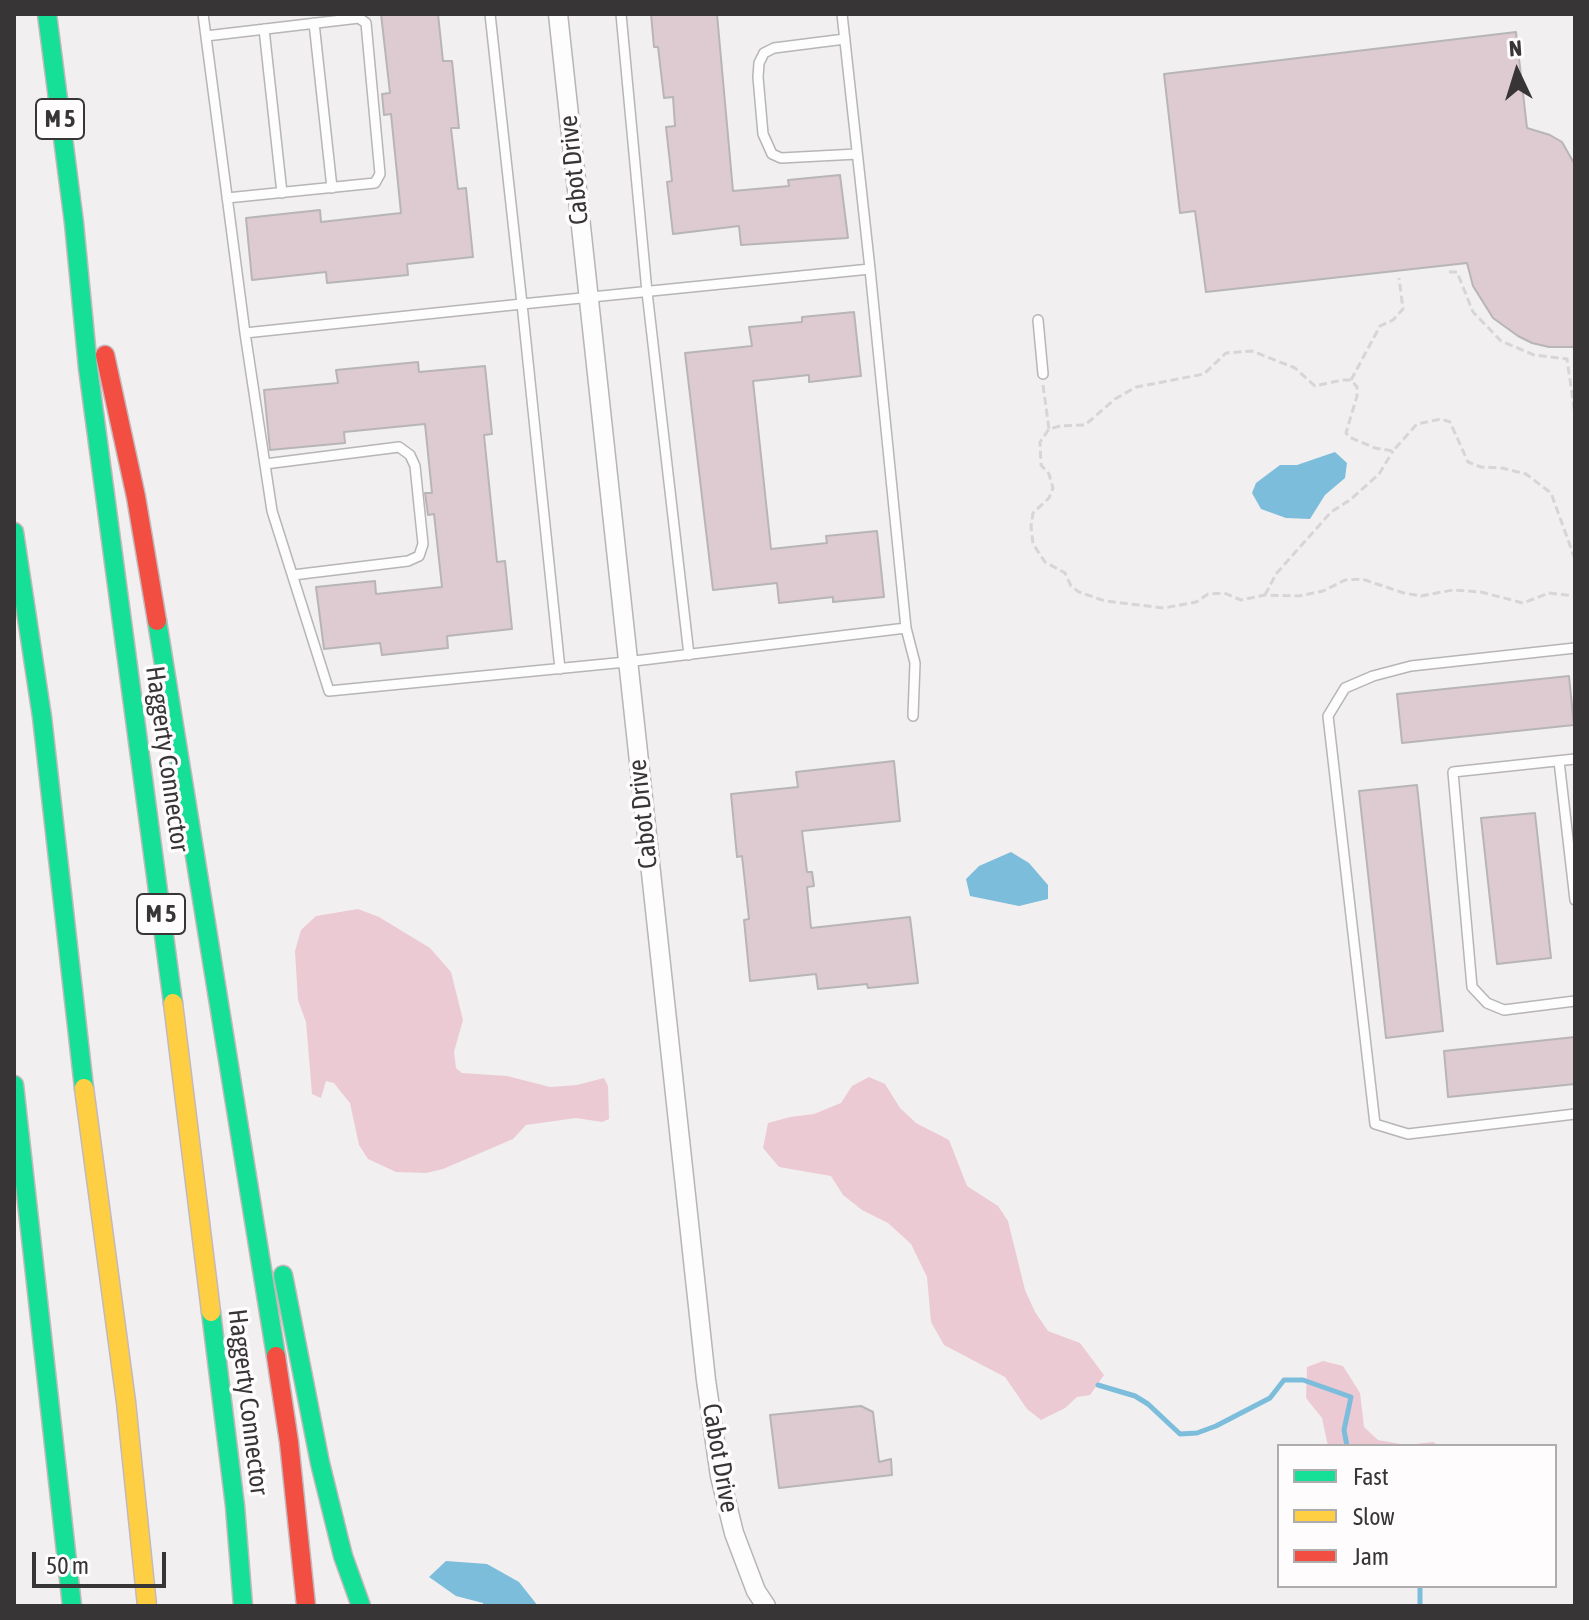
<!DOCTYPE html>
<html>
<head>
<meta charset="utf-8">
<style>
	body { margin:0 }
	#map { position:relative; width:1589px; height:1620px; overflow:hidden; background:#f2eff0; font-family:"Asap Condensed",sans-serif }
	canvas { display:block }
	.frame { position:absolute; inset:0; border:16px solid #373536; pointer-events:none }
	.legend { position:absolute; left:1277px; top:1444px; width:280px; height:144px; box-sizing:border-box; background:#fffcfd; border:2px solid #afacad; margin:0; padding:10px 14px; list-style:none; font-size:24px; color:#373536 }
	.legend li { display:flex; align-items:center; gap:16px; height:40px }
	.legend b { width:40px; border:2px solid #afacad }
	.north { position:absolute; left:1477px; top:32px; width:80px; height:80px; -webkit-text-stroke:6px #fffcfd; paint-order:stroke; rotate:356deg; font-size:22px; font-weight:700; line-height:32px; text-align:center; color:#373536 }
	.north::after { content:''; display:block; margin:auto; width:28px; height:36px; background:#373536; clip-path:polygon(50% 0,100% 100%,50% 72%,0 100%) }
	.scale { position:absolute; left:32px; top:1552px; width:134px; height:36px; box-sizing:border-box; border:4px solid #373536; border-top:0; padding-left:10px; font-size:24px; line-height:28px; white-space:nowrap; color:#373536; -webkit-text-stroke:6px #fffcfd; paint-order:stroke }
</style>
</head>
<body>
<div id="map">
<canvas width="1589" height="1620"></canvas>
<div class="frame"></div>
<ul class="legend">
<li><b style="height:10px;background:#16e098"></b>Fast</li>
<li><b style="height:10px;background:#ffcf43"></b>Slow</li>
<li><b style="height:10px;background:#f24e42"></b>Jam</li>
</ul>
<div class="north">N</div>
<div class="scale">50 m</div>
</div>
<script>
const g = document.querySelector('canvas').getContext('2d');
g.lineJoin = 'round';
function paint(path, color) {
  g.fillStyle = color;
  g.fill(path, 'evenodd');
}
function poly(rows) {
  const path = new Path2D();
  for (const r of rows) {
    path.moveTo(r[0], r[1]);
    for (let i = 2; i < r.length; i += 2) path.lineTo(r[i], r[i + 1]);
  }
  return path;
}
function trace(path, color, width, dash) {
  g.strokeStyle = color;
  g.lineWidth = width;
  g.lineCap = dash ? 'butt' : 'round';
  g.setLineDash(dash || []);
  g.stroke(path);
}
function drawText(font, color, halo, rows, align = 'center') {
  g.font = font + ' "Asap Condensed",sans-serif';
  g.lineWidth = 7;
  g.setLineDash([]);
  g.textBaseline = 'middle';
  g.strokeStyle = halo;
  g.fillStyle = color;
  for (const [text, x, y, turn = 0] of rows) {
    g.save();
    g.translate(x, y);
    g.rotate((+turn || 0) * Math.PI / 180);
    g.textAlign = isNaN(turn) ? turn : align;
    if (halo) g.strokeText(text, 0, 0);
    g.fillText(text, 0, 0);
    g.restore();
  }
}
paint(poly([
	[358,909,379,917,430,948,451,972,463,1020,454,1052,456,1068,462,1073,507,1076,550,1087,577,1085,604,1078,608,1086,609,1119,602,1122,576,1118,526,1125,513,1139,443,1169,426,1173,396,1172,368,1159,359,1145,350,1103,341,1092,334,1083,326,1081,321,1098,312,1094,306,1022,298,1000,295,951,301,930,316,916],
	[869,1077,885,1084,900,1108,916,1123,949,1140,967,1186,998,1206,1008,1221,1025,1290,1035,1312,1048,1331,1080,1343,1104,1375,1090,1395,1077,1397,1065,1408,1041,1420,1027,1409,1005,1377,944,1345,931,1322,927,1277,911,1244,888,1223,862,1210,843,1195,831,1176,779,1167,763,1148,768,1123,790,1117,814,1114,841,1103,852,1086],
	[1323,1361,1343,1366,1360,1393,1364,1427,1378,1440,1406,1445,1433,1442,1440,1446,1328,1446,1322,1418,1306,1398,1307,1367]
]), '#ebcad4');
paint(poly([
	[1335,452,1347,463,1345,478,1325,495,1310,519,1286,518,1261,509,1252,493,1256,483,1280,465,1297,465],
	[1011,852,1029,863,1048,885,1048,899,1019,906,970,896,966,879,979,866],
	[446,1561,487,1564,519,1582,538,1606,484,1606,483,1603,456,1596,429,1577]
]), '#7cbddb');
trace(poly([
	[1098,1385,1135,1396,1148,1404,1180,1434,1197,1433,1216,1426,1270,1398,1284,1380,1303,1380,1351,1397,1344,1430,1347,1446],
	[1420,1606,1420,1586]
]), '#7cbddb', 5);
const building = poly([
	[381,14,438,14,443,61,452,61,459,128,451,128,458,189,466,188,473,257,407,264,408,275,327,283,326,272,252,280,246,218,320,210,321,222,401,213,391,114,384,115,382,94,390,93,381,14],
	[651,14,717,14,733,191,789,186,788,180,840,175,848,238,741,245,739,226,673,234,667,182,672,181,666,127,675,126,673,97,664,98,658,47,654,47,651,14],
	[1516,32,1527,128,1550,135,1562,142,1575,165,1575,347,1549,347,1532,343,1518,336,1493,318,1473,286,1467,263,1206,292,1195,211,1180,213,1164,74,1516,32],
	[854,312,861,376,809,382,809,375,753,381,771,549,827,543,826,536,877,531,884,597,833,602,833,597,779,603,777,583,713,590,685,353,752,346,749,327,802,322,802,317,854,312],
	[418,362,419,372,485,366,492,434,484,435,497,562,505,561,512,629,447,636,448,648,382,655,380,643,324,649,316,587,375,581,376,594,442,587,434,514,428,515,425,493,432,493,425,424,344,432,345,443,270,450,264,390,338,383,336,370,418,362],
	[1569,676,1574,725,1402,743,1397,694,1569,676],
	[894,761,900,821,802,831,807,872,812,872,814,886,807,887,811,928,910,917,918,983,868,988,867,984,818,989,816,974,750,981,744,920,749,919,742,856,737,857,731,794,798,787,796,772,894,761],
	[1417,785,1443,1031,1386,1038,1359,791,1417,785],
	[1535,813,1551,958,1497,964,1481,818,1535,813],
	[1575,1037,1575,1084,1448,1097,1444,1051,1575,1037],
	[861,1406,873,1412,879,1462,891,1459,892,1475,779,1488,770,1415,861,1406]
]);
paint(building, '#ddcbd1');
trace(building, '#b7b5b6', 2);
const lane = poly([
	[203,14,245,333,522,304,560,669],
	[621,14,647,292,689,655],
	[842,14,870,269],
	[314,23,332,188],
	[264,29,282,193],
	[206,36,359,18,366,23,380,174,375,183,227,198],
	[845,39,774,48,764,53,759,63,758,77,763,134,772,154,781,158,857,154],
	[1038,320,1043,374],
	[245,333,272,511,329,691,626,662,906,628,870,269,522,304,490,14],
	[265,464,399,447,410,455,415,466,423,544,419,556,408,561,293,575],
	[906,628,915,663,913,716],
	[1575,648,1411,666,1373,676,1345,688,1328,716,1375,1124,1408,1134,1575,1114],
	[1575,759,1453,772,1472,987,1487,1003,1504,1010,1575,1001],
	[1559,761,1575,900]
]);
const street = poly([
	[558,14,706,1380,720,1476,734,1533,756,1591,766,1606]
]);
const fast = poly([
	[47,14,74,223,88,368,173,1003],
	[14,532,42,717,84,1088],
	[157,621,276,1356],
	[14,1085,72,1606],
	[283,1275,320,1463,343,1556,361,1606],
	[211,1312,235,1506,243,1606]
]);
const slow = poly([
	[173,1003,211,1312],
	[84,1088,126,1402,147,1606]
]);
const jam = poly([
	[105,355,136,497,157,621],
	[276,1356,289,1442,306,1606]
]);
trace(lane, '#b7b5b6', 12);
trace(street, '#b7b5b6', 21);
trace(fast, '#c5b8bc', 21);
trace(slow, '#c5b8bc', 21);
trace(jam, '#c5b8bc', 21);
trace(poly([
	[1449,272,1457,272,1473,312,1501,341,1534,355,1567,359,1575,415],
	[1351,380,1380,326,1393,320,1403,309,1399,278],
	[1043,385,1049,429],
	[1575,559,1551,493,1526,474,1502,468,1481,467,1468,462,1450,422,1441,419,1417,424,1393,451,1375,448,1349,437,1346,433,1357,396,1357,387,1351,380,1342,380,1315,386,1295,368,1252,351,1226,353,1204,374,1136,387,1115,399,1085,425,1060,426,1049,429,1040,442,1041,465,1049,474,1053,488,1049,498,1033,513,1031,527,1033,544,1045,562,1065,573,1071,586,1079,592,1105,601,1164,608,1196,602,1208,594,1224,593,1241,600,1265,595,1299,596,1323,591,1345,580,1362,579,1404,593,1421,596,1453,590,1481,592,1523,603,1549,593,1575,596],
	[1265,595,1276,574,1331,512,1350,500,1379,474,1393,451]
]), '#d6d6d6', 3, [8, 4]);
trace(lane, '#fdfdfd', 9);
trace(street, '#fdfdfd', 18);
trace(fast, '#16e098', 18);
trace(slow, '#ffcf43', 18);
trace(jam, '#f24e42', 18);
for (const [x, y, w] of [
	[60,119,48],
	[161,914,48]
]) {
  const box = new Path2D();
  box.roundRect(x - w / 2, y - 20, w, 40, 6);
  g.fillStyle = '#fffcfd';
  g.fill(box);
  trace(box, '#373536', 2);
}
drawText('bold 24px', '#373536', null, [
	["M 5",60,119],
	["M 5",161,914]
]);
drawText('26px', '#373536', '#fffcfd', [
	["Cabot Drive",574,170,-96],
	["Haggerty Connector",167,759,82],
	["Cabot Drive",643,814,-96],
	["Haggerty Connector",248,1402,83],
	["Cabot Drive",720,1458,80]
]);
</script>
</body>
</html>
